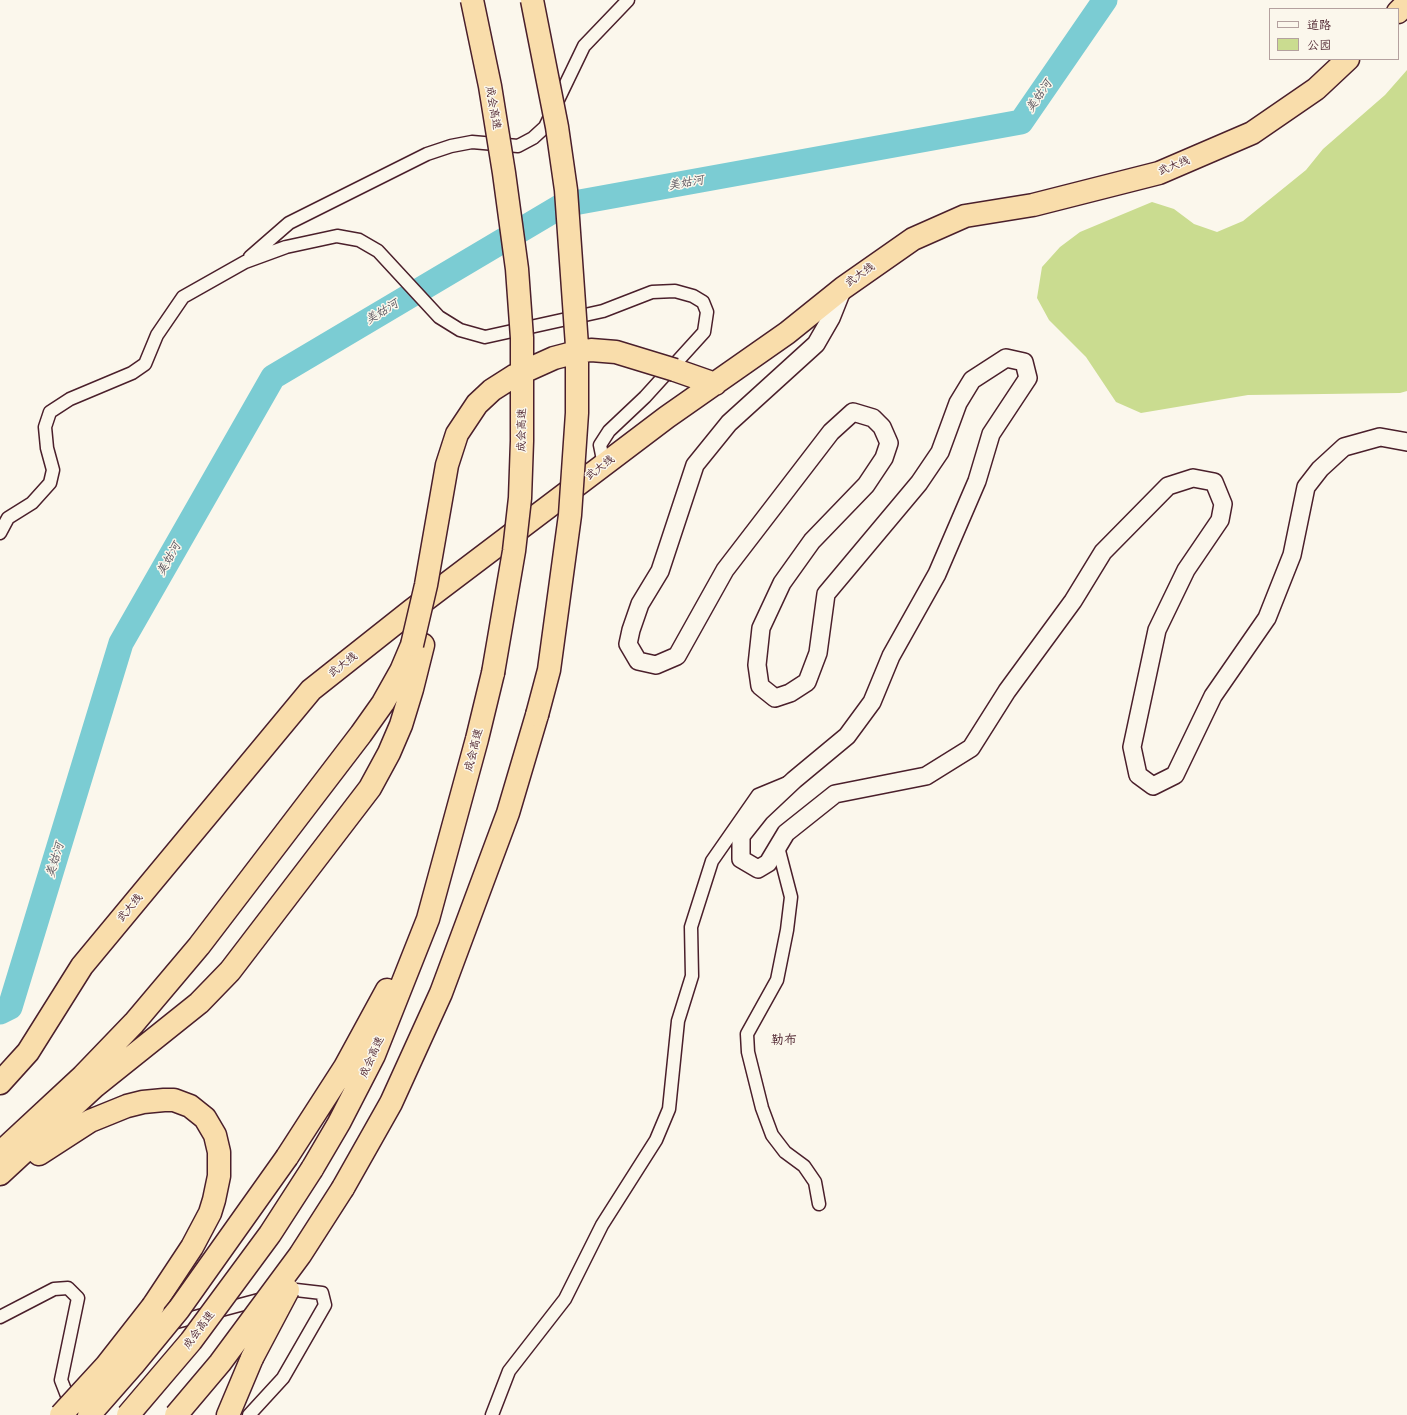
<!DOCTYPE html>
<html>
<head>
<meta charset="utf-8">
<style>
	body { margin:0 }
	#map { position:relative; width:1407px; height:1415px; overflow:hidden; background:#fbf7ec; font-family:"Playpen Sans","LXGW WenKai TC",sans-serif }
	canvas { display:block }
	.legend { position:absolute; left:1269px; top:8px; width:130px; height:52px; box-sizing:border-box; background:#fbf7ec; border:1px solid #b4a19f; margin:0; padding:5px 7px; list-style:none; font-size:12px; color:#4a1f2b }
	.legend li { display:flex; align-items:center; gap:8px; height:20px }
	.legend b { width:20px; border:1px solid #b4a19f }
</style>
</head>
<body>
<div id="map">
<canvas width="1407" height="1415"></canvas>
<ul class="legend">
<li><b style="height:5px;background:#fbf7ec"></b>道路</li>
<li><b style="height:11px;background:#cadc90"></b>公园</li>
</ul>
</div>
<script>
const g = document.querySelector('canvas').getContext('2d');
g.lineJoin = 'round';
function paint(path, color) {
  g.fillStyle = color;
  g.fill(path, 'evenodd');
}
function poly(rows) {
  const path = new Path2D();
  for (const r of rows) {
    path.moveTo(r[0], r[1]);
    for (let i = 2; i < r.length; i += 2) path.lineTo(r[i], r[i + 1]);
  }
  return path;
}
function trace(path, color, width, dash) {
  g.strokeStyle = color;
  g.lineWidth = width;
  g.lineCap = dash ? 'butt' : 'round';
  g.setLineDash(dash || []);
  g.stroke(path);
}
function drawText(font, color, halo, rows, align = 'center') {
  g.font = font + ' "Playpen Sans","LXGW WenKai TC",sans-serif';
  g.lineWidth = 3;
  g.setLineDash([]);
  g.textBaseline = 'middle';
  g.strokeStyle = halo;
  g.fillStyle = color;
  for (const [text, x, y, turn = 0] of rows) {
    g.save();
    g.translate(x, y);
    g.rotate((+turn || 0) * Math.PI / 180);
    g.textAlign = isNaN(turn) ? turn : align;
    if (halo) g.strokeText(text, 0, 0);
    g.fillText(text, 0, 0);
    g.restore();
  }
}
paint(poly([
	[1407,70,1407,391,1400,393,1248,395,1141,413,1116,402,1086,357,1049,320,1037,298,1042,267,1060,247,1080,232,1152,202,1174,209,1194,224,1217,232,1243,221,1306,170,1323,149,1385,95]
]), '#cadc90');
trace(poly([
	[0,1012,10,1007,121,643,273,377,563,205,1021,122,1105,0]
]), '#7bccd3', 25);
const street = poly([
	[250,257,289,223,427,154,451,146,472,142,518,146,533,138,545,127,584,46,628,0],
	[0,533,8,518,32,503,50,483,53,470,47,448,45,427,50,412,70,399,132,373,145,364,157,335,183,297,245,262,286,247,337,236,359,240,378,251,439,317,460,330,485,337,603,311,652,292,675,291,693,296,703,302,707,312,704,332,645,397,609,431,600,445,602,455,607,463],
	[778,847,791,897,787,930,777,980,747,1034,748,1052,762,1108,772,1135,785,1152,804,1166,815,1182,819,1204],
	[0,1317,54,1289,68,1288,78,1298,61,1380,68,1398,79,1398],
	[169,1324,296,1290,322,1293,325,1305,283,1378,249,1415],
	[492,1415,509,1371,565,1299,602,1225,656,1140,669,1109,678,1021,692,976,691,927,712,861,758,795,787,783]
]);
const secondary = poly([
	[843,288,831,318,816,344,729,423,695,465,660,571,640,604,631,630,628,644,638,661,656,665,677,656,725,570,831,432,853,412,873,418,882,427,889,443,884,458,866,485,812,541,782,583,761,628,757,665,760,686,775,698,790,693,807,682,818,653,826,594,919,483,940,452,958,403,972,380,1006,358,1024,362,1028,378,991,434,977,481,937,574,891,656,872,702,847,736,794,780,760,812,741,836,741,859,758,869,768,863,786,833,835,794,926,776,971,748,1007,691,1073,601,1103,552,1168,486,1193,478,1214,482,1223,504,1220,520,1186,570,1157,630,1132,747,1138,775,1153,786,1175,775,1213,696,1267,618,1292,555,1306,487,1320,469,1344,447,1380,437,1407,442]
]);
const highway = poly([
	[1398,12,1407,3],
	[675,370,715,384],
	[0,1083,28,1052,82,966,311,690,412,610,667,417,787,333,843,288,913,239,965,216,1033,205,1159,173,1252,133,1316,89,1348,59],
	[0,1153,83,1076,134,1023,199,946,361,734,383,703,401,671,412,645],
	[39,1154,90,1121,127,1106,143,1102,164,1100,174,1100,190,1106,205,1118,215,1135,219,1152,219,1176,214,1200,210,1213,192,1247,153,1306],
	[287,1157,345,1067,387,990],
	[312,1169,339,1123,374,1055,428,919,477,739,493,673],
	[0,1174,94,1087,199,1003,230,971,370,788,389,753,401,725,412,689,423,645],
	[343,1188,391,1103,441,993,508,813,537,715],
	[228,1415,252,1358]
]);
trace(street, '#4a1f2b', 15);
trace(secondary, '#4a1f2b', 20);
trace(highway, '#4a1f2b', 25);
trace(street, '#fbf7ec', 12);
trace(secondary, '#fbf7ec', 17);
trace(highway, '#f9ddab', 22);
const highwayBridge = poly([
	[472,0,490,86,504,173,517,269,522,338,522,441,520,498,514,551,493,673],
	[532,0,557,127,566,190,577,346,577,413,570,515,549,670,537,715],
	[412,645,426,585,447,465,457,434,477,404,492,390,514,376,554,358,573,353,591,350,616,352,675,370],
	[252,1358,288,1290],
	[61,1415,106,1366,153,1306],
	[89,1415,133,1365,179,1309,287,1157],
	[128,1415,191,1341,270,1234,312,1169],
	[176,1415,220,1363,300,1255,343,1188]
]);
trace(highwayBridge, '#4a1f2b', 25, []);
trace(highwayBridge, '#f9ddab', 22);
drawText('11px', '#4a1f2b', '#fbf7ec', [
	["成会高速",493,108,80],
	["武大线",1174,166,-22],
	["武大线",860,275,-35],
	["成会高速",522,430,-89],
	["武大线",600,468,-37],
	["武大线",343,665,-38],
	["成会高速",474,750,-76],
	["武大线",130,908,-50],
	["成会高速",372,1057,-66],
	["成会高速",199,1330,-53]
]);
drawText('italic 12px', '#59535d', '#fbf7ec', [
	["美姑河",1039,96,-55],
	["美姑河",686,183,-10],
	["美姑河",382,312,-31],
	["美姑河",169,559,-60],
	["美姑河",55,860,-73]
]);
drawText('13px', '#4a1f2b', '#fbf7ec', [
	["勒布",784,1040]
]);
</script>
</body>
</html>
